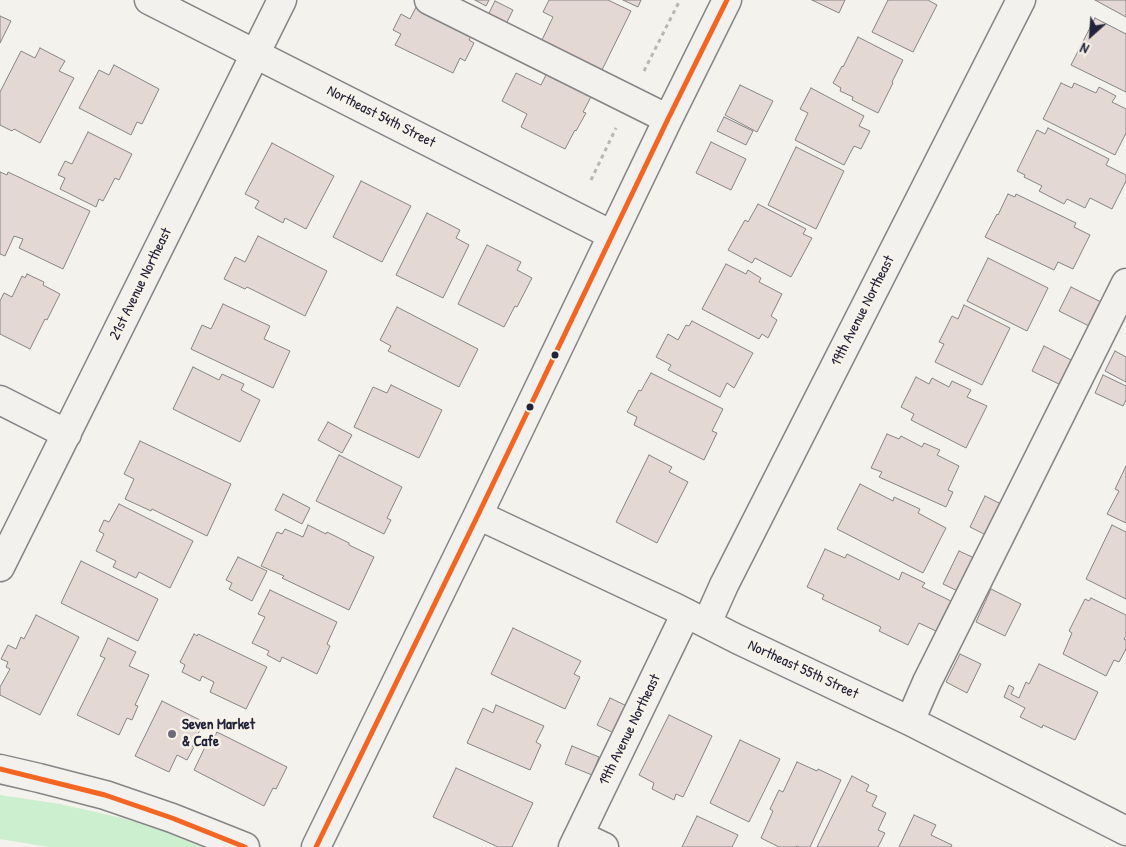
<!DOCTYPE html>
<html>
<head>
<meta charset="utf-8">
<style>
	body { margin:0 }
	#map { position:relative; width:1126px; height:847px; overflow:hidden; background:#f4f2ec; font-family:"Patrick Hand",sans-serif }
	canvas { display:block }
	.north { position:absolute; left:1066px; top:10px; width:50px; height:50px; -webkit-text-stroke:4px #f7f3e8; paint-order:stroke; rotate:206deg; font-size:14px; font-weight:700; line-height:20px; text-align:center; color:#22223b }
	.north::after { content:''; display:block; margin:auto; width:18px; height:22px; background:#22223b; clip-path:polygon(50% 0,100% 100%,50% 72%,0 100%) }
</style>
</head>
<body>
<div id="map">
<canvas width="1126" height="847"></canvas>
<div class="north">N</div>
</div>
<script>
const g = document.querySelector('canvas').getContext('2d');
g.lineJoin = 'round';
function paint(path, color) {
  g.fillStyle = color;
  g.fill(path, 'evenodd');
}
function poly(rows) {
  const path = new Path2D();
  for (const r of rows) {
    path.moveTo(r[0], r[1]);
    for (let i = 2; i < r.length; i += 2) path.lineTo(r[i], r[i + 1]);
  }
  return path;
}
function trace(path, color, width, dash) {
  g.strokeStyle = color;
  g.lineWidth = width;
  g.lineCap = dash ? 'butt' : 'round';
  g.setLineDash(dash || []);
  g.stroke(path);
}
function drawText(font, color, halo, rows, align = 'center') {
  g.font = font + ' "Patrick Hand",sans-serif';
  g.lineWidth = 5;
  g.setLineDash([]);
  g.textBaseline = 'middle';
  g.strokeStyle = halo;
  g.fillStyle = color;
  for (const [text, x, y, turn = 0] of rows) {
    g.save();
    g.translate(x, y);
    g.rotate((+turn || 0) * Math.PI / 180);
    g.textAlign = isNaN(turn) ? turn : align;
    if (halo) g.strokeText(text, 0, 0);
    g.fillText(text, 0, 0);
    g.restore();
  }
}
paint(poly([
	[0,795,60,804,122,818,176,835,208,847,49,847,0,839]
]), '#cbefcf');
const building = poly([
	[475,0,489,0,486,6,475,0],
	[549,0,608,0,631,11,601,72,541,42,553,17,543,12,549,0],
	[623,0,641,0,638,7,623,0],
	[812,0,845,0,839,13,812,0],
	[888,0,928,0,937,5,913,52,872,32,888,0],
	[1095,0,1126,0,1126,17,1095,0],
	[495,1,513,10,504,28,486,19,495,1],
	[417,5,473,32,469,40,474,43,465,61,460,58,453,73,395,45,401,34,393,30,401,14,410,19,417,5],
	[0,16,11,21,0,43,0,16],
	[1095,18,1126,34,1126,92,1071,65,1095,18],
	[858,37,903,60,892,82,893,83,878,113,852,100,853,97,840,91,841,88,833,83,842,66,843,67,858,37],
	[40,48,65,61,59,71,74,78,40,143,14,129,12,131,0,125,0,92,21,51,35,58,40,48],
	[114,65,159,89,142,124,137,122,131,135,79,108,99,70,109,75,114,65],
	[549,69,594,91,583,112,586,113,576,131,575,130,565,149,521,127,527,114,502,101,516,73,541,85,549,69],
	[1061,83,1072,88,1074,83,1096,93,1099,87,1116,96,1112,102,1126,109,1126,133,1115,155,1043,119,1061,83],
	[740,85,773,101,757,132,725,115,740,85],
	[811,88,864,116,859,126,870,131,861,149,854,146,844,165,795,140,808,113,800,109,811,88],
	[724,117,753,131,746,145,717,131,724,117],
	[1048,128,1109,159,1106,165,1126,175,1126,181,1112,209,1090,198,1085,208,1067,199,1064,204,1039,191,1042,186,1024,177,1025,175,1017,171,1037,130,1045,134,1048,128],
	[88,132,132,154,119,180,115,178,103,201,99,199,96,207,60,189,65,178,58,175,65,161,72,164,88,132],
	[711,142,746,159,731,190,696,173,711,142],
	[272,143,334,176,306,229,285,218,283,223,255,208,259,201,245,194,272,143],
	[796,147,844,171,816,229,768,205,796,147],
	[0,172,7,175,8,172,90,211,63,269,19,248,23,239,14,236,5,256,0,254,0,172],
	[361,181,411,206,382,262,333,237,361,181],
	[1008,194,1015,197,1016,194,1076,223,1074,227,1090,235,1073,269,1058,262,1054,270,985,237,997,214,998,215,1008,194],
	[758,204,806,229,803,234,812,238,791,277,755,258,752,263,728,250,745,220,748,222,758,204],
	[427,213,460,230,456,238,469,245,443,298,396,275,427,213],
	[258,236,327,271,305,316,247,287,245,289,224,279,235,257,245,262,258,236],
	[487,245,521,262,517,270,532,278,517,307,515,306,504,327,458,304,487,245],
	[988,258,1048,288,1027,331,967,301,988,258],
	[726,264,746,274,748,270,761,278,759,282,782,294,771,316,777,320,768,338,762,334,759,339,702,309,726,264],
	[27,274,44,282,43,285,60,294,47,320,45,319,30,349,0,334,0,301,4,293,12,297,22,276,25,278,27,274],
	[1071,287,1101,302,1089,326,1059,311,1071,287],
	[223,304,270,326,264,339,290,351,273,388,191,349,202,325,211,329,223,304],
	[964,305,1010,328,982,385,935,362,944,344,939,342,952,316,958,319,964,305],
	[397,307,478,349,459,387,388,351,391,346,380,340,397,307],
	[692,321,753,353,734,388,727,383,720,397,668,370,671,365,656,357,668,334,678,340,686,325,689,326,692,321],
	[1044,346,1075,362,1063,386,1032,371,1044,346],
	[1115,351,1126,357,1126,382,1105,371,1115,351],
	[193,367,219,380,222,374,244,384,241,390,260,400,240,442,173,409,193,367],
	[651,373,723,409,712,431,717,433,704,460,634,425,637,417,627,412,639,390,641,391,651,373],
	[1103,375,1126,386,1126,400,1123,406,1095,393,1103,375],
	[916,377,929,384,932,378,949,387,952,381,971,390,967,397,987,406,966,448,911,420,914,414,901,407,916,377],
	[391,385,442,410,419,458,354,427,373,387,387,393,391,385],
	[328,422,352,435,342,453,318,440,328,422],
	[887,434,899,439,901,436,922,447,924,443,940,450,937,455,959,466,948,490,953,492,946,507,879,477,882,472,871,468,887,434],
	[140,441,231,484,207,536,152,509,151,511,125,499,134,479,124,474,140,441],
	[339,455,402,487,387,518,391,520,384,534,316,501,339,455],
	[649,455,672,467,669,472,688,482,657,543,616,522,649,455],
	[1126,466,1126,523,1107,514,1119,491,1115,489,1126,466],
	[860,484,893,501,894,497,920,509,918,513,946,528,923,573,837,529,860,484],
	[283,494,310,508,302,524,275,510,283,494],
	[985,496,1007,507,992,538,970,527,985,496],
	[119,504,193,541,170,588,139,572,136,578,113,567,116,561,96,551,104,534,99,531,104,520,109,522,119,504],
	[308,525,326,534,327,532,349,543,349,545,374,557,349,610,282,578,284,576,261,566,277,532,282,534,285,529,303,537,308,525],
	[1112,525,1126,532,1126,599,1086,579,1112,525],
	[825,549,845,558,847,554,899,580,902,572,925,583,922,587,951,601,936,631,919,623,908,645,879,631,881,627,822,599,824,595,807,587,825,549],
	[959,551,981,561,964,594,943,584,959,551],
	[238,557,267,571,252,601,229,589,232,583,226,580,238,557],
	[81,561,158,599,138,641,61,603,81,561],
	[991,589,1021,604,1005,636,976,622,991,589],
	[270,590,337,622,327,644,330,646,317,674,282,657,280,662,267,655,269,651,252,643,265,617,258,614,270,590],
	[1091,598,1126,615,1126,636,1124,639,1126,640,1126,649,1119,662,1114,660,1106,676,1063,654,1072,633,1069,631,1085,599,1089,601,1091,598],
	[36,615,79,637,40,715,0,695,0,687,10,669,6,667,8,662,1,659,8,645,16,649,21,637,24,639,36,615],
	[513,628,581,661,574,674,580,677,565,709,491,674,513,628],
	[194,634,197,636,198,634,267,667,246,709,210,692,214,682,202,676,200,681,182,672,185,665,180,662,194,634],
	[108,638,136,652,129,666,149,675,135,705,138,706,132,720,127,718,119,735,77,715,105,658,100,656,108,638],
	[960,654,981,664,967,693,946,682,960,654],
	[1039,664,1098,692,1075,740,1043,725,1042,728,1020,717,1025,708,1004,697,1009,685,1014,688,1011,694,1019,698,1026,682,1029,684,1039,664],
	[610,698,629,707,616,734,597,725,610,698],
	[162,701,204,722,192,746,194,747,187,760,177,755,169,772,135,756,162,701],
	[496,705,544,726,536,742,541,745,530,770,467,743,483,708,493,713,496,705],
	[669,715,712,736,683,797,676,794,674,800,652,789,654,783,639,775,669,715],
	[217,732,287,767,276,789,273,788,264,806,194,770,206,745,210,746,217,732],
	[740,740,780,759,749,822,710,803,740,740],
	[572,746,599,757,592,775,565,764,572,746],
	[797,762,817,771,818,769,841,780,810,847,799,847,797,846,796,847,779,847,761,838,773,811,770,809,779,790,783,792,797,762],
	[456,768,533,803,512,847,498,847,433,817,456,768],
	[852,776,869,785,866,791,877,796,872,806,886,813,878,830,885,833,878,847,817,847,852,776],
	[914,815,936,825,931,835,952,845,951,847,899,847,914,815],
	[697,816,738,835,732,847,682,847,697,816]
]);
paint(building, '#e4d8d4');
trace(building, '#858486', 1);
const minor = poly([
	[149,0,612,235],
	[429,0,668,119],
	[0,400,67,434],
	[478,515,676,608,737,639,910,721,1126,831],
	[0,567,282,0],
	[707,623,724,585,1021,0],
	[910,721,927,682,1126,283],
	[579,835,604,847],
	[316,847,478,515,668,119,727,0],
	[573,847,686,613]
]);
const major = poly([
	[0,769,39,778,105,795,172,818,245,847]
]);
trace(minor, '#858486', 31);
trace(major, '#858486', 31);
trace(poly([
	[644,71,680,0],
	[591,180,616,128]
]), '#b8b6b6', 3, [4, 4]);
trace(minor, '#f2f1ed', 28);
trace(major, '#f2f1ed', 28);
trace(poly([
	[0,769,105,795,172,818,245,847],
	[316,847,478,515,668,119,727,0]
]), '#f26522', 5);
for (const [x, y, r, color] of [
	[555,355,4.5,"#22223b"],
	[530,407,4.5,"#22223b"],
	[172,734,5,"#6c6b79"]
]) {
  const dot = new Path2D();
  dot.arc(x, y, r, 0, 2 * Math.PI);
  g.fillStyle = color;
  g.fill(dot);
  trace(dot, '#f7f3e8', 2);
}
drawText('15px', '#22223b', '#f7f3e8', [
	["Northeast 54th Street",381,117,27],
	["21st Avenue Northeast",141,284,-64],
	["19th Avenue Northeast",863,311,-63],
	["Northeast 55th Street",803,670,25],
	["19th Avenue Northeast",630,730,-64]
]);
drawText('bold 15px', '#22223b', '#f7f3e8', [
	["Seven Market",182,725],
	["& Cafe",182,742]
], 'left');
</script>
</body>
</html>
